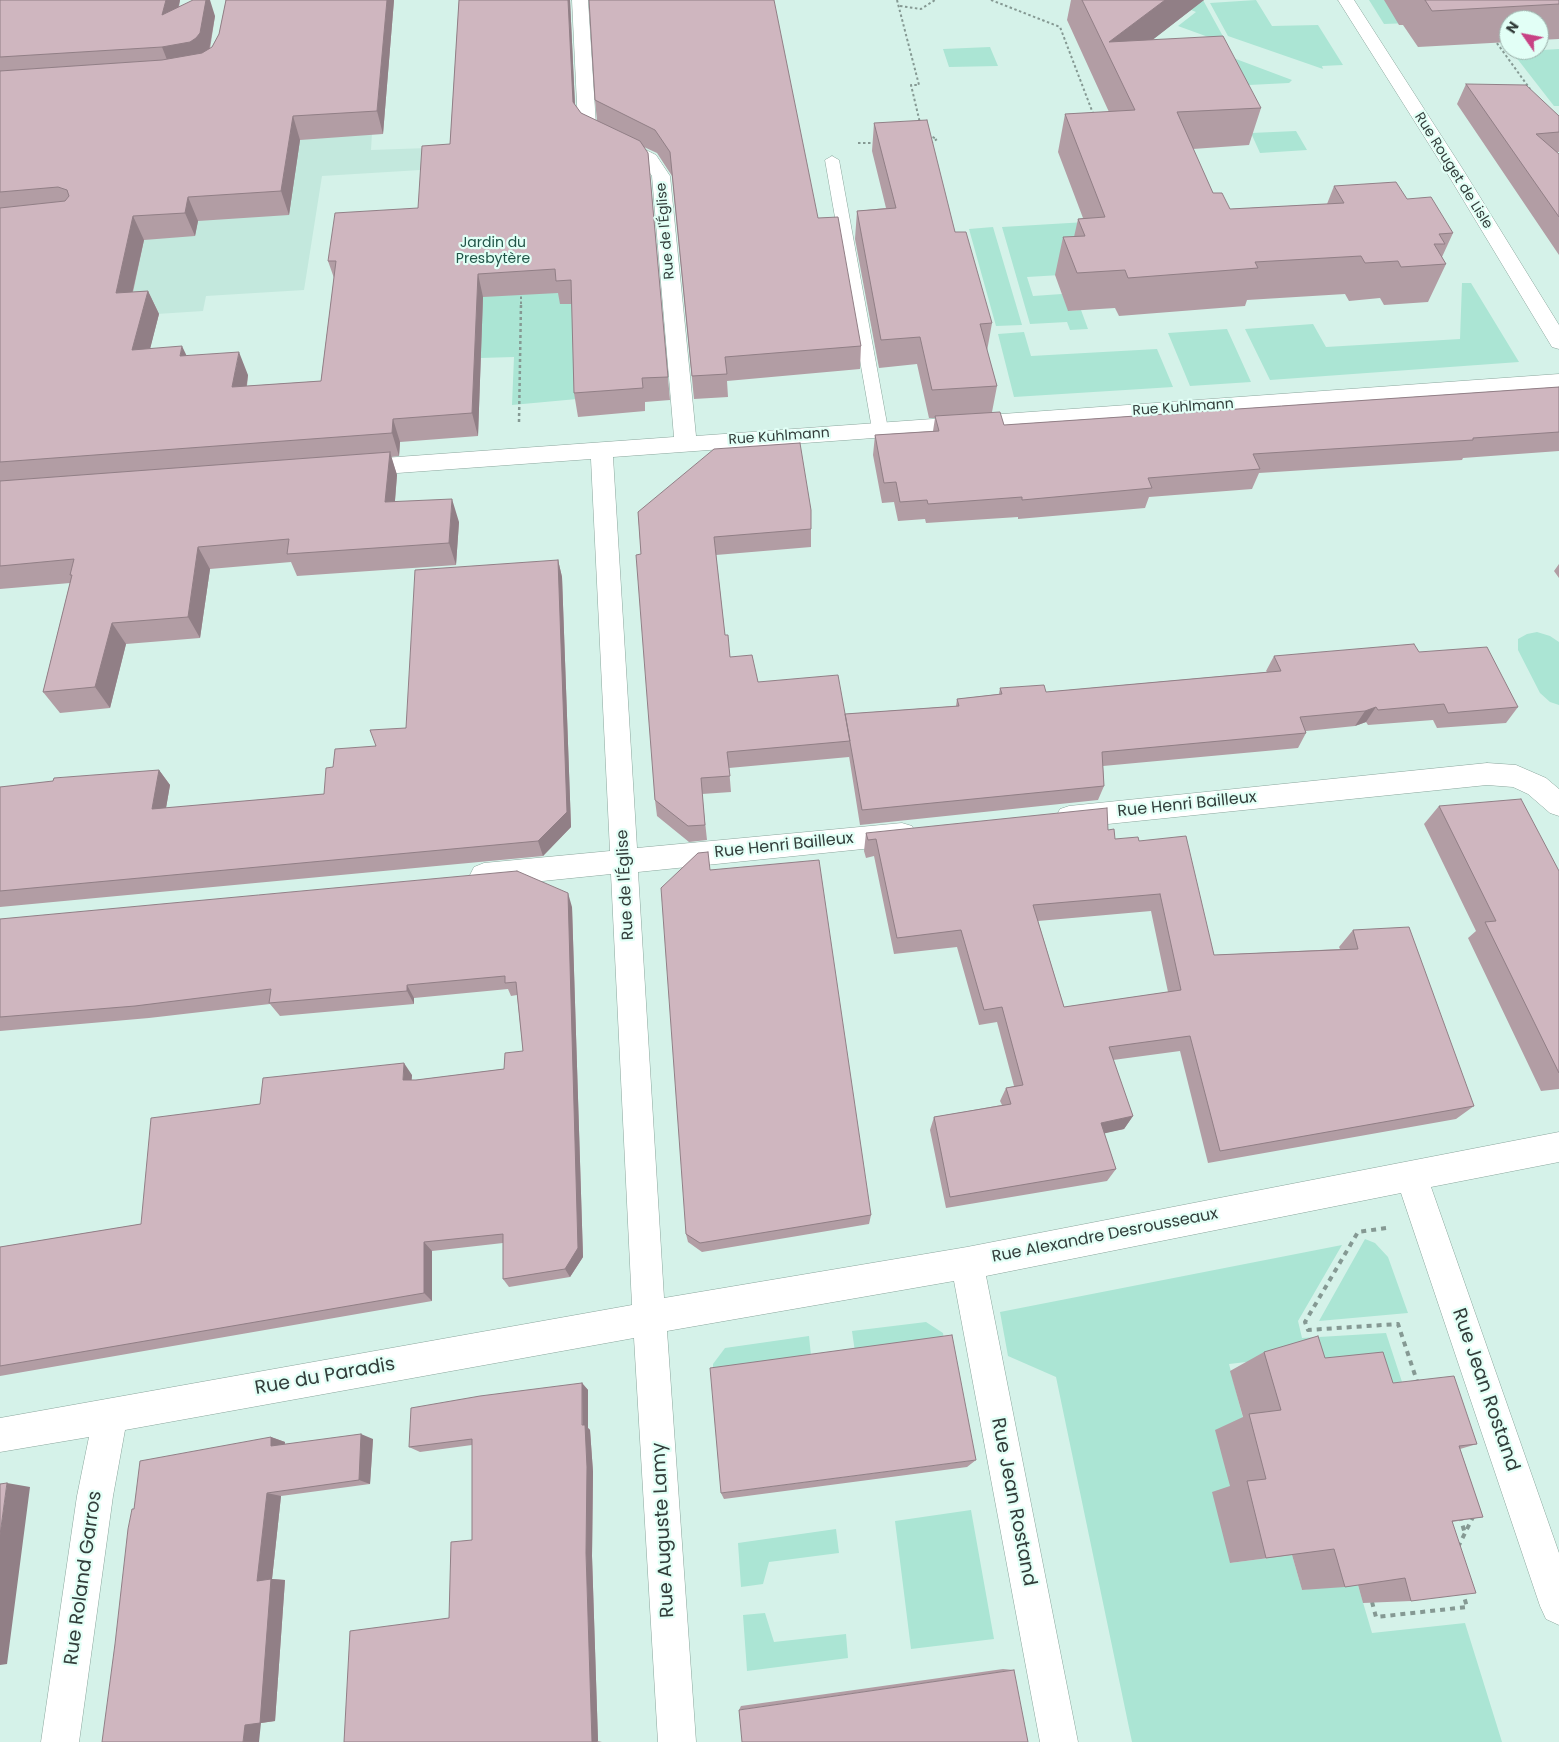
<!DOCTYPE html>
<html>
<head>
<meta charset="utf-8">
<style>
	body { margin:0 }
	#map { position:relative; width:1559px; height:1742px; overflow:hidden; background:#d5f2e9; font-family:Poppins,sans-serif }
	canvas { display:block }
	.north { position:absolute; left:1499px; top:10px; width:50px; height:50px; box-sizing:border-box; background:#e2fff6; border:1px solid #9cb1ab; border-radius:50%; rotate:303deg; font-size:14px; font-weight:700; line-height:20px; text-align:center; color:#323d3a }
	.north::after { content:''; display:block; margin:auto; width:18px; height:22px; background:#c84284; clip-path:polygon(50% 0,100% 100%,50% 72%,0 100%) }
</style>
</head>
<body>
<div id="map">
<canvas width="1559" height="1742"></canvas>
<div class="north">N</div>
</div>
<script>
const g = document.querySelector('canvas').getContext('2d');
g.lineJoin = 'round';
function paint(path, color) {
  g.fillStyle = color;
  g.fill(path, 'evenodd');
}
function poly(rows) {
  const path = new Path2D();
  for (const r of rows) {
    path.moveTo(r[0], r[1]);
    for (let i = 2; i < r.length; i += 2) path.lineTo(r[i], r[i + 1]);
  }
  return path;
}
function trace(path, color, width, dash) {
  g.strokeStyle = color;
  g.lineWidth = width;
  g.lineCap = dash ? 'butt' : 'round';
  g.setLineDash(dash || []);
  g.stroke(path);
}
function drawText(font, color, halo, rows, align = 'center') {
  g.font = font + ' Poppins,sans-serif';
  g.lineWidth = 4.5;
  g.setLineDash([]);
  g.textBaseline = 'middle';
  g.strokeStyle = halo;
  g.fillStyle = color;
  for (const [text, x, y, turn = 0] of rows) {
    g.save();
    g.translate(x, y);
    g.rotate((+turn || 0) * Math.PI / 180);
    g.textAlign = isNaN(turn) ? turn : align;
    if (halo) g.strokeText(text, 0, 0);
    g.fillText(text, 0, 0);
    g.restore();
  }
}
paint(poly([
	[373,116,371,150,484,146,486,166,322,176,304,290,206,296,203,311,65,320,115,125]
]), '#c3e8dd');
paint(poly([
	[1203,0,1225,40,1222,42,1178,26,1196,12,1179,5],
	[1256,0,1272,26,1318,25,1343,65,1322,66,1323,69,1228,36,1210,3],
	[1369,0,1450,0,1465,21,1384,24],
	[990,47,998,66,949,67,943,49],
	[1559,49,1559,106,1554,106,1512,52],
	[1212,50,1292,80,1289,83,1229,86],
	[1296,131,1307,150,1260,153,1251,133],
	[1422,202,1077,274,1027,277,1033,296,1062,294,1069,311,1081,310,1088,329,1070,330,1067,322,1030,324,1002,227],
	[993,227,1022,325,996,326,969,229],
	[427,231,559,293,575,304,577,399,512,405,514,357,480,358],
	[1462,283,1471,283,1519,362,1270,380,1245,329,1313,324,1326,347,1460,339],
	[1227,329,1251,382,1190,386,1168,333],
	[1024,332,1031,356,1157,349,1173,387,1014,397,998,334],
	[1537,632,1550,636,1559,642,1559,705,1550,702,1540,693,1518,650,1518,639,1527,634],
	[1365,1239,1375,1243,1388,1257,1408,1313,1319,1321],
	[1342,1245,1298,1321,1302,1338,1386,1333,1406,1394,1281,1358,1229,1364,1245,1426,1231,1490,1230,1563,1292,1555,1302,1590,1357,1582,1372,1633,1465,1623,1502,1742,1132,1742,1056,1377,1008,1356,1000,1312],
	[926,1322,943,1333,945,1347,856,1359,852,1331],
	[809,1336,812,1365,713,1379,713,1364,725,1348],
	[971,1510,994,1639,911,1649,895,1521],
	[836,1529,839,1553,769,1562,763,1584,741,1587,738,1543],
	[765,1613,774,1642,846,1634,848,1658,747,1671,743,1615]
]), '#abe5d4');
const lane = poly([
	[832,156,839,160,888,429,886,433,880,435,874,433,872,429,825,160,832,156]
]);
const street = poly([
	[572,0,588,0,596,125,656,155,670,176,696,436,1559,374,1559,388,613,457,637,848,902,823,912,826,916,834,912,842,902,845,638,872,664,1298,967,1247,1559,1132,1559,1162,1431,1187,1559,1553,1559,1625,1546,1619,1540,1606,1401,1193,986,1276,1078,1742,1040,1742,954,1281,667,1331,696,1742,658,1742,634,1338,125,1430,113,1496,79,1742,41,1742,77,1496,89,1437,0,1452,0,1418,632,1305,611,874,484,887,474,883,470,875,474,867,484,863,610,851,591,459,356,476,348,473,345,468,348,463,356,460,674,437,652,176,643,163,585,135,578,125,572,0],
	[1338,0,1354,0,1462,168,1559,325,1559,349,1552,347,1549,342,1444,168,1338,0],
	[1487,763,1516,765,1546,778,1559,789,1559,816,1550,813,1528,794,1513,787,1487,785,1069,828,1060,825,1056,817,1060,809,1069,806,1487,763]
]);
trace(lane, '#8ba69d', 1);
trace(street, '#8ba69d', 1);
trace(poly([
	[897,0,919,85,911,85,920,123],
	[991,0,1060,27,1094,116],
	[900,6,921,9,935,0],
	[1494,39,1530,89],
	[928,135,937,139,930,144],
	[858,143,876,143],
	[521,304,521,291]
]), '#859993', 2, [2.5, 2.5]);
trace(poly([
	[519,422,521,303]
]), '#859993', 2.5, [3, 3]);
trace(poly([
	[1386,1228,1358,1232,1305,1322,1308,1330,1398,1324,1418,1384],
	[1460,1516,1465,1534],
	[1458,1547,1474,1515],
	[1372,1602,1376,1617,1467,1607,1463,1593]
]), '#859993', 4, [5, 5]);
paint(lane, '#fff');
paint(street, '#fff');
paint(poly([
	[0,0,180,0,179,7,215,16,210,49,212,47,219,34,226,0,394,0,383,134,300,140,289,215,198,221,195,236,144,240,133,292,148,291,159,314,150,348,187,356,248,375,247,386,321,381,334,278,328,261,418,208,450,144,459,0,570,0,575,105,581,113,597,121,595,100,589,0,818,218,861,346,860,369,727,381,728,397,694,399,672,176,657,153,644,147,648,153,670,400,645,402,645,411,578,417,574,393,572,304,560,304,558,293,483,297,478,436,400,442,399,456,391,457,397,475,395,501,459,522,456,565,297,576,291,562,210,569,200,638,126,644,110,708,60,713,43,692,70,583,0,589],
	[1071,0,1204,0,1152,40,1261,108,1249,145,1193,149,1213,193,1230,209,1327,204,1334,186,1407,199,1453,233,1442,257,1446,264,1428,302,1384,305,1380,298,1349,301,1345,294,1247,300,1245,306,1119,316,1115,308,1068,311,1055,275,1063,237,1074,237,1078,219,1083,218,1058,152,1065,114,1109,112,1067,20],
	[1384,0,1559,0,1559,39,1539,40,1539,20,1509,20,1509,42,1418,47,1403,25,1399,25],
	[1466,84,1559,116,1559,152,1557,152,1559,154,1559,255,1457,104],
	[874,123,955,232,992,323,987,351,997,386,992,412,1004,425,1559,387,1559,451,1463,458,1462,460,1259,473,1252,489,1149,497,1145,508,1018,519,1018,517,926,523,925,519,898,521,894,502,882,503,873,455,875,435,933,431,935,418,929,418,917,364,879,368,855,239,857,211,886,208,872,151],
	[638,512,811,529,811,547,716,555,725,635,730,657,758,682,845,714,956,706,957,699,999,694,1000,688,1046,692,1267,672,1266,671,1274,656,1419,652,1518,707,1506,723,1437,728,1433,720,1368,725,1366,722,1355,726,1306,731,1306,733,1298,748,1103,766,1104,786,1098,800,860,825,849,756,849,757,729,768,731,792,702,794,707,840,689,842,657,816,655,800,641,554],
	[558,560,562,577,571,827,543,856,0,907,0,787,159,770,170,785,166,808,324,794,333,767,376,746,406,728],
	[1559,564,1559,578,1554,571],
	[1439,806,1559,871,1559,1089,1541,1091,1468,938,1476,931,1424,824],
	[1108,830,1115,839,1139,841,1214,955,1340,949,1339,947,1353,930,1474,1106,1456,1119,1208,1163,1180,1051,1113,1060,1133,1116,1124,1129,1104,1133,1116,1169,1107,1181,946,1208,930,1130,934,1117,1002,1105,1000,1101,1006,1088,1014,1086,997,1022,979,1025,957,947,894,954,874,856,866,858,864,851,866,833],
	[1151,911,1168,992,1064,1007,1038,921],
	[710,870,871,1215,869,1224,702,1252,688,1242,686,1234],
	[572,907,583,1257,570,1277,509,1287,503,1279,503,1243,432,1251,432,1301,0,1376,0,1247,141,1224,260,1104,412,1075,411,1080,416,1080,504,1069,523,1051,517,995,511,996,508,989,414,998,414,1004,280,1016,270,1004,149,1018,0,1031,0,919],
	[1264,1352,1325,1358,1393,1383,1477,1444,1460,1449,1483,1517,1452,1522,1411,1601,1363,1603,1358,1585,1345,1587,1302,1590,1292,1555,1230,1563,1212,1492,1230,1486,1215,1430,1243,1417,1230,1371],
	[582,1383,588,1390,588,1428,590,1430,593,1472,592,1556,598,1741,602,1742,344,1742,449,1618,472,1540,472,1445,420,1452,409,1447],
	[271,1437,285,1442,285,1444,373,1439,370,1484,281,1496,272,1579,285,1580,275,1721,261,1723,134,1509],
	[976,1460,967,1467,724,1499,721,1493],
	[1003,1669,1014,1670,739,1710,741,1706]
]), '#b29da4');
paint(poly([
	[166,0,180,0,171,38,162,15],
	[206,0,210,0,215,16,208,56,171,70,162,47],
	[387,0,394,0,383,134,377,111],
	[568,0,570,0,576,126,573,102],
	[1165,0,1204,0,1115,69,1109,42],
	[293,116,300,140,289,215,281,191],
	[188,197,198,221,195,236,185,213],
	[133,216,144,240,127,316,116,293],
	[478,274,483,297,478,436,472,413],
	[148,291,159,314,144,373,132,350],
	[182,346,193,369,180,356],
	[239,352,248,375,243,411,232,387],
	[393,419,400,442,399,456,392,433],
	[390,452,397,475,393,524,385,502],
	[452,499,459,522,456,565,449,543],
	[198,547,210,569,200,638,188,617],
	[558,560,562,577,571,827,543,856,538,841],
	[112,623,126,644,110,708,95,687],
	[1376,707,1366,722,1355,726,1365,711],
	[159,770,170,785,163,825,152,809],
	[568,893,572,907,583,1257,570,1277,565,1269],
	[407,985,414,998,414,1004,407,991],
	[404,1063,412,1075,411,1091,403,1080],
	[1133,1116,1124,1129,1093,1136,1101,1123],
	[424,1242,432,1251,432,1301,424,1293],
	[582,1383,588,1390,588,1428,590,1430,593,1472,592,1556,598,1741,597,1742,592,1742,586,1553],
	[361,1434,373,1439,370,1484,359,1480],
	[271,1437,285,1442,284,1450,271,1446],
	[7,1483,30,1487,7,1664,0,1665,0,1535],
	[267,1493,281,1496,272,1579,285,1580,275,1721,261,1723,259,1742,243,1742,257,1581]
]), '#917f86');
const building = poly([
	[0,0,166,0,162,15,193,0,206,0,200,33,196,38,190,42,162,47,0,57,0,0],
	[226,0,387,0,377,111,293,116,281,191,188,197,185,213,133,216,116,293,148,291,132,350,182,346,180,356,239,352,232,387,321,381,336,261,328,261,335,213,418,208,422,146,450,144,459,0,568,0,573,102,581,113,640,141,648,153,668,377,642,378,643,388,574,393,571,280,556,281,555,269,478,274,472,413,393,419,392,433,0,462,0,208,65,201,69,196,67,190,58,187,0,192,0,71,162,60,202,53,212,47,219,34,226,0],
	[589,0,774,0,818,218,838,217,861,346,725,357,727,374,692,376,670,152,655,130,595,100,589,0],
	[1082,0,1165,0,1109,42,1223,36,1261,108,1177,112,1213,193,1222,193,1230,209,1344,203,1334,186,1396,182,1407,199,1431,197,1453,233,1439,234,1445,244,1434,244,1446,264,1401,267,1398,261,1365,263,1361,256,1255,262,1258,268,1128,278,1125,270,1077,273,1063,237,1085,236,1078,219,1105,217,1065,114,1135,110,1082,0],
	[1425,0,1559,0,1559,4,1432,11,1425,0],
	[1466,84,1526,85,1559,116,1559,132,1536,134,1559,154,1559,217,1466,84],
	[927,120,955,232,966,232,992,323,980,324,997,386,932,390,920,337,881,340,857,211,896,208,874,123,927,120],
	[1559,387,1559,432,1473,438,1473,440,1253,454,1260,469,1148,478,1152,488,1022,500,1022,497,928,504,927,500,900,502,896,482,884,483,875,435,939,431,935,416,1000,412,1004,425,1559,387],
	[800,443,811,510,811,529,714,537,725,635,728,635,730,657,752,655,758,682,838,675,850,741,727,752,730,776,701,778,705,825,688,826,655,800,636,555,641,554,638,512,714,449,800,443],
	[390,452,385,502,452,499,449,543,287,554,289,539,198,547,188,617,112,623,95,687,43,692,72,575,70,575,74,559,0,566,0,481,390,452],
	[558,560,567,812,538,841,0,891,0,787,53,781,54,778,159,770,152,809,324,794,326,768,333,767,335,749,376,746,370,730,406,728,415,570,558,560],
	[1414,644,1419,652,1487,647,1518,707,1448,713,1444,704,1378,710,1376,707,1365,711,1300,717,1306,733,1102,752,1104,786,862,810,845,714,959,706,957,699,1002,694,1000,688,1044,685,1046,692,1281,671,1274,656,1414,644],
	[1521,799,1559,871,1559,1073,1485,922,1496,921,1439,806,1521,799],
	[1107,808,1108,830,1114,829,1115,839,1138,837,1139,841,1186,836,1214,955,1358,949,1353,930,1409,927,1474,1106,1220,1151,1190,1036,1109,1047,1133,1116,1101,1123,1116,1169,950,1197,934,1117,1011,1104,1006,1088,1023,1085,1002,1007,984,1010,961,930,897,938,876,839,868,840,866,833,1107,808],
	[1160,894,1181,990,1064,1007,1033,905,1160,894],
	[708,852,710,870,819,860,871,1215,700,1243,686,1234,661,888,698,853,708,852],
	[517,871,568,893,578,1248,565,1269,503,1279,503,1234,424,1242,424,1293,0,1366,0,1247,141,1224,151,1118,260,1104,263,1078,404,1063,403,1080,416,1080,504,1069,505,1053,523,1051,516,982,505,983,505,976,407,985,407,991,269,1003,271,989,135,1006,0,1017,0,919,517,871],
	[952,1335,976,1460,721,1493,710,1368,952,1335],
	[1318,1336,1325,1358,1383,1352,1393,1383,1454,1376,1477,1444,1459,1446,1483,1517,1452,1521,1476,1593,1411,1601,1405,1578,1345,1587,1334,1549,1266,1558,1247,1481,1266,1479,1249,1414,1281,1410,1264,1352,1318,1336],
	[582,1383,582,1425,585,1425,587,1467,586,1553,592,1742,344,1742,350,1631,449,1618,451,1542,472,1540,472,1439,409,1447,411,1408,480,1396,582,1383],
	[361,1434,359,1480,267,1493,257,1581,271,1579,260,1723,245,1725,243,1742,102,1742,115,1644,128,1529,132,1509,134,1509,140,1461,271,1437,271,1446,361,1434],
	[7,1483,0,1535,0,1484,7,1483],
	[1014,1670,1028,1742,742,1742,739,1710,1014,1670]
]);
paint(building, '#cfb6bf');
trace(building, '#917f86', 1);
drawText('14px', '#323d3a', '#e2fff6', [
	["Rue Rouget de Lisle",1453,171,58],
	["Rue de l'Église",666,231,-95],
	["Rue Kuhlmann",1183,408,-4],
	["Rue Kuhlmann",779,437,-4]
]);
drawText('14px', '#215548', '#e2fff6', [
	["Jardin du",493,243],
	["Presbytère",493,259]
]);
drawText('16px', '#323d3a', '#e2fff6', [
	["Rue Henri Bailleux",1187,805,-6],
	["Rue Henri Bailleux",784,846,-6],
	["Rue de l'Église",626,885,-93],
	["Rue Alexandre Desrousseaux",1105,1236,-11]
]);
drawText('19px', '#323d3a', '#e2fff6', [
	["Rue du Paradis",325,1377,-10],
	["Rue Jean Rostand",1485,1390,71],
	["Rue Jean Rostand",1013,1502,79],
	["Rue Auguste Lamy",664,1530,-93],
	["Rue Roland Garros",84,1578,-82]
]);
</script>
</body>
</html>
